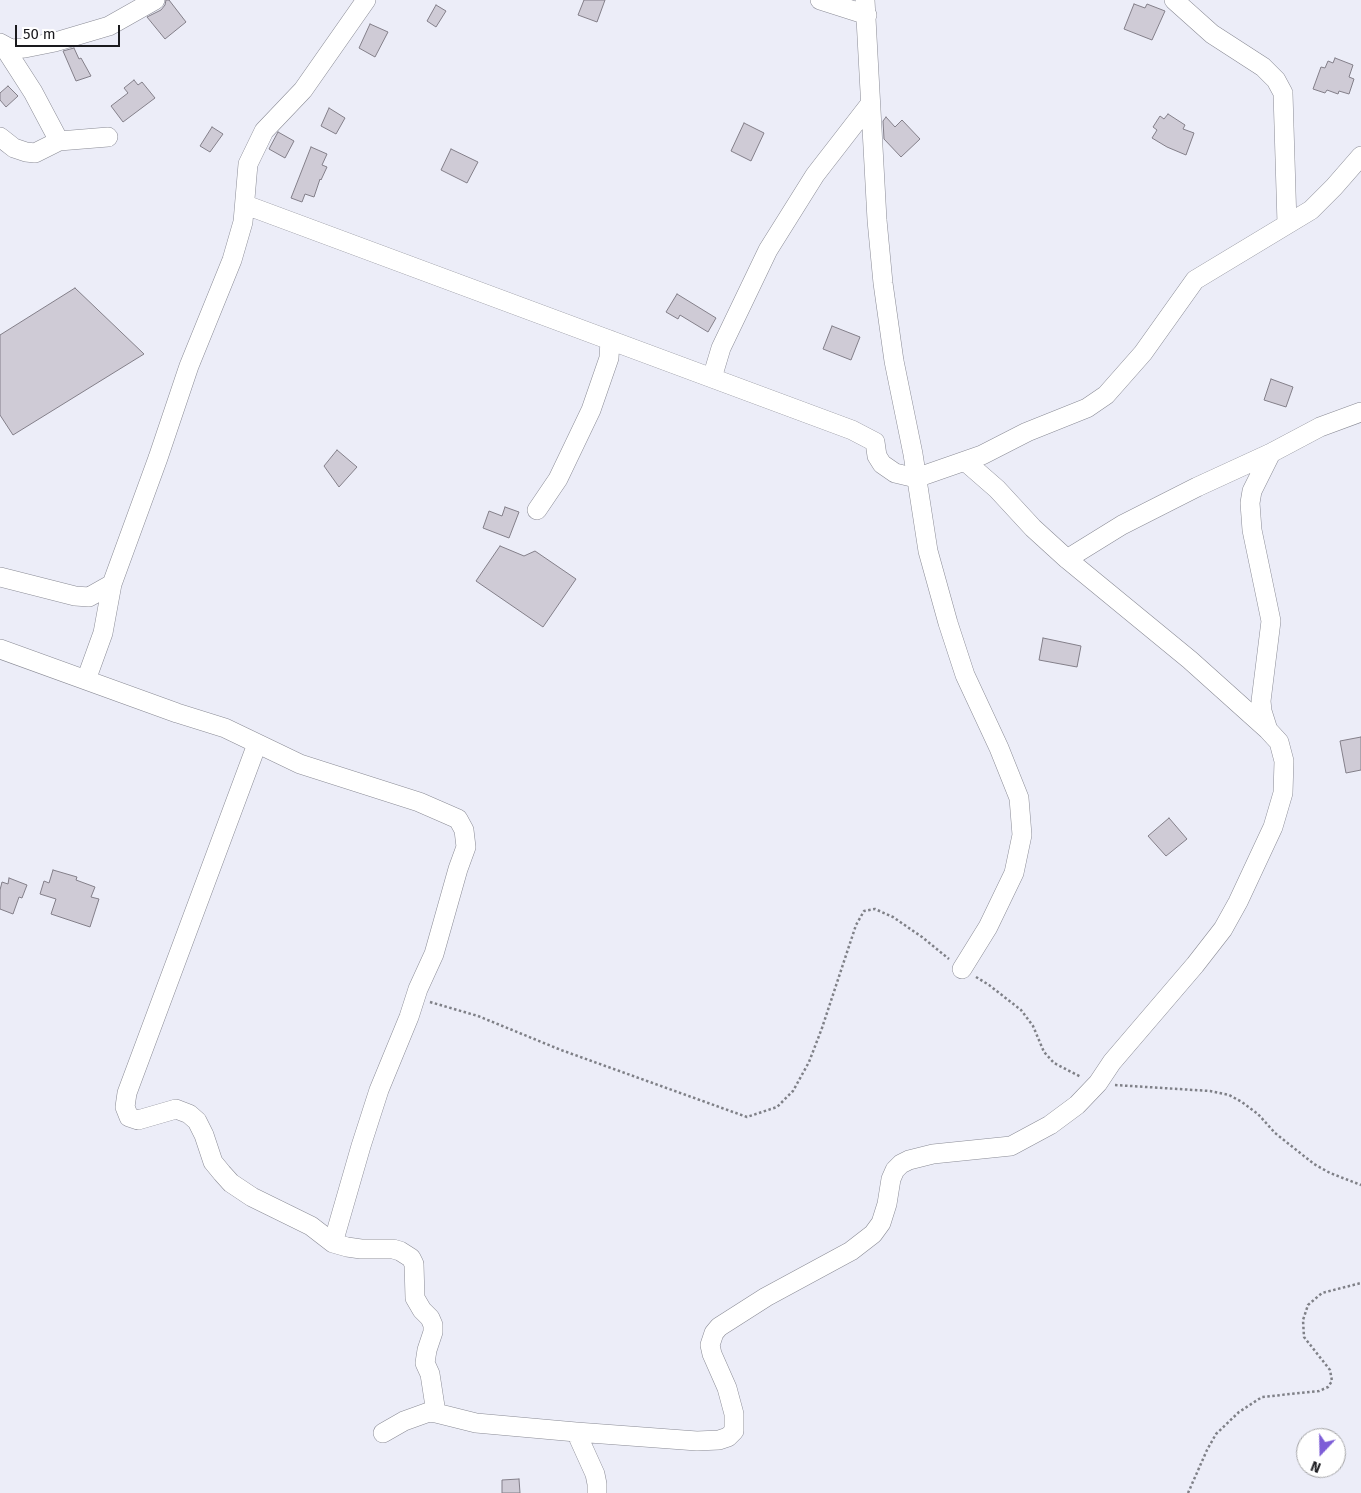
<!DOCTYPE html>
<html>
<head>
<meta charset="utf-8">
<style>
	body { margin:0 }
	#map { position:relative; width:1361px; height:1493px; overflow:hidden; background:#ecedf8; font-family:"Fira Sans",sans-serif }
	canvas { display:block }
	.north { position:absolute; left:1296px; top:1428px; width:50px; height:50px; box-sizing:border-box; background:#fff; border:1px solid #a3a3a5; border-radius:50%; rotate:201deg; font-size:14px; font-weight:700; line-height:20px; text-align:center; color:#1a1a1e }
	.north::after { content:''; display:block; margin:auto; width:18px; height:22px; background:#7d5dd7; clip-path:polygon(50% 0,100% 100%,50% 72%,0 100%) }
	.scale { position:absolute; left:15px; top:25px; width:105px; height:22px; box-sizing:border-box; border:2px solid #1a1a1e; border-top:0; padding-left:6px; font-size:15px; line-height:18px; white-space:nowrap; color:#1a1a1e; -webkit-text-stroke:4px #fff; paint-order:stroke }
</style>
</head>
<body>
<div id="map">
<canvas width="1361" height="1493"></canvas>
<div class="north">N</div>
<div class="scale">50 m</div>
</div>
<script>
const g = document.querySelector('canvas').getContext('2d');
g.lineJoin = 'round';
function paint(path, color) {
  g.fillStyle = color;
  g.fill(path, 'evenodd');
}
function poly(rows) {
  const path = new Path2D();
  for (const r of rows) {
    path.moveTo(r[0], r[1]);
    for (let i = 2; i < r.length; i += 2) path.lineTo(r[i], r[i + 1]);
  }
  return path;
}
function trace(path, color, width, dash) {
  g.strokeStyle = color;
  g.lineWidth = width;
  g.lineCap = dash ? 'butt' : 'round';
  g.setLineDash(dash || []);
  g.stroke(path);
}
const building = poly([
	[166,0,169,0,186,22,165,39,147,17,161,10,165,5,166,0],
	[584,0,605,0,597,22,578,15,584,0],
	[1134,4,1145,8,1147,4,1165,11,1152,40,1124,29,1134,4],
	[436,5,446,11,436,27,427,21,436,5],
	[370,24,388,32,375,57,359,48,370,24],
	[74,48,79,59,81,58,91,76,76,81,63,51,74,48],
	[1335,58,1353,65,1349,77,1354,79,1349,94,1339,91,1338,94,1327,90,1325,93,1313,89,1321,67,1325,68,1328,61,1333,63,1335,58],
	[134,80,138,85,142,82,155,98,123,122,111,106,128,93,124,88,134,80],
	[8,86,18,96,6,107,0,100,0,93,8,86],
	[329,108,345,118,336,134,321,126,329,108],
	[1168,114,1185,125,1183,129,1194,133,1186,155,1167,147,1152,138,1157,130,1153,127,1160,116,1164,119,1168,114],
	[886,117,895,127,902,120,920,139,901,157,884,139,883,121,886,117],
	[744,123,764,133,751,161,731,151,744,123],
	[212,127,223,134,210,152,200,146,212,127],
	[278,132,294,141,285,158,269,149,278,132],
	[311,147,327,154,322,165,327,167,321,180,320,179,314,197,305,194,302,202,291,198,311,147],
	[451,149,478,162,467,183,441,170,451,149],
	[75,288,144,354,13,435,0,415,0,335,75,288],
	[677,294,716,318,708,332,680,315,678,319,666,312,677,294],
	[832,326,860,337,851,360,823,349,832,326],
	[1271,379,1293,387,1286,407,1264,400,1271,379],
	[337,450,357,467,339,487,324,466,337,450],
	[505,507,519,512,509,538,483,528,489,511,502,516,505,507],
	[500,546,524,556,535,551,576,579,543,627,476,581,500,546],
	[1043,638,1081,646,1077,667,1039,660,1043,638],
	[1361,737,1361,770,1346,773,1340,741,1361,737],
	[1169,818,1187,839,1166,856,1148,836,1169,818],
	[53,870,77,877,76,880,95,887,91,897,99,899,90,927,51,914,56,899,40,894,44,881,49,883,53,870],
	[9,878,27,885,22,898,19,897,13,914,0,909,0,890,2,882,8,884,9,878],
	[519,1479,520,1493,502,1493,502,1480,519,1479]
]);
paint(building, '#cfcbd6');
trace(building, '#837f89', 1);
const minor = poly([
	[820,0,867,15],
	[865,0,877,220,883,283,894,361,913,454,928,551,948,623,965,675,999,748,1019,798,1022,835,1014,873,988,927,962,969],
	[1174,0,1212,34,1263,67,1276,80,1283,93,1287,224],
	[0,43,11,49,25,48,55,42,109,26,155,0],
	[4,47,33,92,59,141],
	[0,137,14,148,26,152,35,153,59,141,108,137],
	[246,205,852,430,875,442,877,456,882,464,895,473,916,478,982,455,1027,432,1087,408,1106,395,1143,353,1195,280,1311,210,1334,187,1361,156],
	[712,378,721,348,768,250,815,175,870,104],
	[537,510,558,479,591,410,609,358,610,340],
	[1067,559,1122,525,1197,487,1271,453,1320,427,1361,412],
	[0,577,75,596,89,597,112,584],
	[0,649,177,713,225,728,300,764,419,802,458,819,464,830,466,847,458,869,434,954,418,989,409,1017,379,1090,361,1146,333,1243],
	[86,680,103,633,112,584,158,458,189,366,232,260,243,222,248,164,264,131,303,90,366,0],
	[1268,730,1262,711,1261,701,1271,621,1252,530,1250,503,1252,491,1271,453],
	[257,744,127,1093,125,1107,129,1117,138,1120,176,1109,189,1114,197,1121,204,1135,213,1162,222,1173,231,1183,252,1197,311,1226,333,1243,347,1247,361,1249,393,1249,400,1251,411,1258,414,1264,415,1298,422,1310,430,1318,433,1325,433,1332,427,1350,425,1363,430,1374,436,1413],
	[576,1432,595,1474,597,1484,597,1493],
	[383,1433,404,1421,429,1412,436,1413,476,1423,576,1432,697,1441,719,1440,728,1437,734,1431,734,1414,727,1388,712,1354,710,1345,714,1333,719,1327,766,1297,851,1251,873,1234,881,1223,887,1204,891,1179,895,1170,901,1164,909,1160,933,1154,1011,1146,1050,1125,1077,1105,1098,1083,1112,1062,1195,965,1223,929,1238,902,1273,827,1283,793,1284,761,1279,742,1268,730,1190,660,1067,559,1033,528,997,489,966,462]
]);
trace(minor, '#8a8b95', 20);
trace(poly([
	[976,977,989,985,1021,1010,1033,1026,1044,1052,1054,1063,1081,1077],
	[430,1002,478,1016,561,1050,747,1117,777,1107,793,1091,809,1062,822,1028,856,925,864,911,875,909,893,917,922,937,949,959],
	[1115,1085,1210,1091,1229,1095,1242,1102,1258,1114,1275,1133,1314,1164,1330,1173,1361,1185],
	[1188,1493,1207,1450,1216,1434,1239,1412,1262,1397,1319,1391,1328,1387,1332,1381,1330,1370,1304,1337,1303,1320,1308,1305,1322,1293,1361,1283]
]), '#7f8087', 2.5, [2.5, 2.5]);
trace(minor, '#fff', 19);
</script>
</body>
</html>
